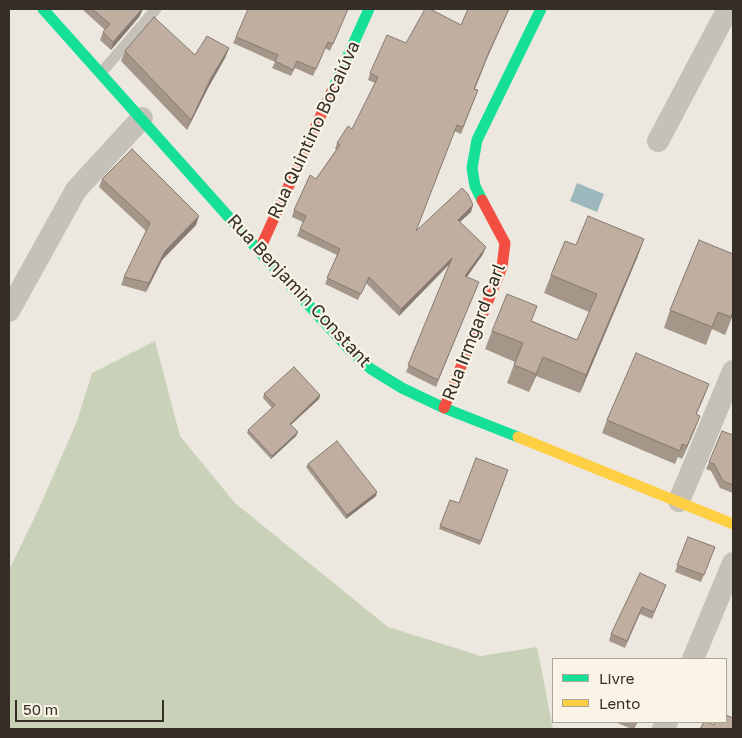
<!DOCTYPE html>
<html>
<head>
<meta charset="utf-8">
<style>
	body { margin:0 }
	#map { position:relative; width:742px; height:738px; overflow:hidden; background:#ece8df; font-family:"Golos Text",sans-serif }
	canvas { display:block }
	.frame { position:absolute; inset:0; border:10px solid #352e27; pointer-events:none }
	.legend { position:absolute; left:552px; top:658px; width:175px; height:65px; box-sizing:border-box; background:#f9f4e6; border:1px solid #aba59a; margin:0; padding:6px 9px; list-style:none; font-size:15px; color:#352e27 }
	.legend li { display:flex; align-items:center; gap:10px; height:25px }
	.legend b { width:25px; border:1px solid #aba59a }
	.scale { position:absolute; left:15px; top:700px; width:149px; height:22px; box-sizing:border-box; border:2px solid #352e27; border-top:0; padding-left:6px; font-size:15px; line-height:18px; white-space:nowrap; color:#352e27; -webkit-text-stroke:4px #f9f4e6; paint-order:stroke }
</style>
</head>
<body>
<div id="map">
<canvas width="742" height="738"></canvas>
<div class="frame"></div>
<ul class="legend">
<li><b style="height:6px;background:#16e098"></b>Livre</li>
<li><b style="height:6px;background:#ffcf43"></b>Lento</li>
</ul>
<div class="scale">50 m</div>
</div>
<script>
const g = document.querySelector('canvas').getContext('2d');
g.lineJoin = 'round';
function paint(path, color) {
  g.fillStyle = color;
  g.fill(path, 'evenodd');
}
function poly(rows) {
  const path = new Path2D();
  for (const r of rows) {
    path.moveTo(r[0], r[1]);
    for (let i = 2; i < r.length; i += 2) path.lineTo(r[i], r[i + 1]);
  }
  return path;
}
function trace(path, color, width, dash) {
  g.strokeStyle = color;
  g.lineWidth = width;
  g.lineCap = dash ? 'butt' : 'round';
  g.setLineDash(dash || []);
  g.stroke(path);
}
function drawText(font, color, halo, rows, align = 'center') {
  g.font = font + ' "Golos Text",sans-serif';
  g.lineWidth = 4.5;
  g.setLineDash([]);
  g.textBaseline = 'middle';
  g.strokeStyle = halo;
  g.fillStyle = color;
  for (const [text, x, y, turn = 0] of rows) {
    g.save();
    g.translate(x, y);
    g.rotate((+turn || 0) * Math.PI / 180);
    g.textAlign = isNaN(turn) ? turn : align;
    if (halo) g.strokeText(text, 0, 0);
    g.fillText(text, 0, 0);
    g.restore();
  }
}
paint(poly([
	[155,341,180,436,235,503,388,627,481,656,537,647,553,729,9,729,9,570,41,504,77,421,92,373]
]), '#c9d2b9');
paint(poly([
	[577,183,604,194,597,212,570,201]
]), '#9cb8bd');
trace(poly([
	[101,73,156,9]
]), '#c5c0b8', 11);
trace(poly([
	[658,141,728,9],
	[9,311,76,190,142,118],
	[679,501,733,371],
	[693,659,733,563],
	[663,729,667,722]
]), '#c5c0b8', 22);
trace(poly([
	[43,9,259,251,350,350,371,369,402,388,444,408,518,437],
	[332,91,369,9],
	[482,200,475,186,472,168,477,140,541,9]
]), '#16e098', 11);
trace(poly([
	[518,437,733,524]
]), '#ffcf43', 11);
trace(poly([
	[259,251,332,91],
	[444,408,502,267,505,243,482,200]
]), '#f24e42', 11);
paint(poly([
	[83,9,143,9,139,17,111,50,100,40,103,32,105,30,83,10],
	[348,9,330,51,325,48,313,76,295,68,291,76,272,68,275,62,233,43,236,37],
	[468,9,509,9,487,59,475,89,478,90,461,134,454,131,416,231,471,212,460,222,483,254,467,277,476,288,436,387,406,372,449,265,399,316,366,283,358,300,325,284,337,255,297,236,303,222,292,217,294,210,336,150,335,149,337,143,352,129,375,83,368,80,370,73,406,43,461,25],
	[229,48,225,58,208,88,187,130,121,61,125,51,195,55],
	[102,179,196,225,162,260,146,292,121,285,124,277,146,231,99,187],
	[644,239,637,258,580,393,536,376,529,392,507,383,515,362,485,349,492,331,532,321,577,340,589,312,544,293,551,275,576,245],
	[699,240,733,314,725,335,712,329,706,345,664,328,670,310],
	[264,394,320,395,319,399,291,425,298,432,296,436,271,459,247,433,248,430,272,408,263,398],
	[704,397,696,414,695,429,682,459,678,457,675,464,602,433,607,420],
	[733,435,733,493,720,488,711,471,706,469,709,462],
	[308,464,376,496,346,519,306,467],
	[508,470,480,545,439,529,450,500,459,503],
	[688,537,715,547,701,582,675,572],
	[666,585,652,619,640,614,625,648,609,641,611,634],
	[615,722,638,722,634,729,632,729]
]), '#a5968a');
paint(poly([
	[140,9,143,9,139,17,111,50,113,42],
	[229,48,225,58,208,88,187,130,191,120,211,78],
	[473,205,471,212,455,226,458,220],
	[199,216,196,225,162,260,146,292,149,283,165,251],
	[644,239,637,258,580,393,586,375],
	[486,247,483,254,463,282,465,276],
	[452,258,449,264,399,316,401,309],
	[733,312,733,314,725,335],
	[543,357,536,376,529,392,536,374],
	[709,384,704,397,691,427,696,414],
	[320,395,319,399,288,427,290,424],
	[700,416,695,429,682,459,687,446],
	[298,432,296,436,271,459,272,456],
	[377,492,376,496,346,519,347,515]
]), '#867a71');
const building = poly([
	[92,9,142,9,113,42,103,32,110,24,92,9],
	[248,9,348,9,333,44,328,42,316,69,297,61,293,70,275,61,278,55,236,37,248,9],
	[425,9,430,9,461,25,468,9,509,9,489,52,474,89,478,90,463,127,457,125,416,231,462,188,468,194,473,205,458,220,486,247,465,276,479,282,438,380,408,365,452,258,401,309,369,277,361,294,327,278,340,249,300,229,306,216,294,210,310,175,316,179,340,145,337,143,348,126,352,129,378,77,370,73,387,35,406,43,425,9],
	[154,17,195,55,207,36,229,48,211,78,191,120,125,51,154,17],
	[132,149,199,216,165,251,149,283,124,277,150,223,102,179,132,149],
	[588,216,644,239,586,375,543,357,536,374,514,365,523,343,492,331,507,294,537,306,531,321,577,340,597,294,551,275,565,241,576,245,588,216],
	[699,240,733,254,733,312,731,317,718,312,712,327,670,310,699,240],
	[636,353,709,384,696,414,700,416,687,446,682,444,680,451,607,420,636,353],
	[294,367,320,395,290,424,298,432,272,456,248,430,275,405,264,394,294,367],
	[722,431,733,435,733,485,723,481,714,464,709,462,722,431],
	[337,441,377,492,347,515,308,464,337,441],
	[476,458,508,470,481,541,440,526,450,500,459,503,476,458],
	[688,537,715,547,704,575,677,565,688,537],
	[640,573,666,585,654,612,642,607,627,641,611,634,640,573],
	[726,715,733,718,733,729,700,729,704,722,706,722,714,725,715,722,726,722,726,715]
]);
paint(building, '#c0afa1');
trace(building, '#867a71', 1);
drawText('18px', '#352e27', '#f9f4e6', [
	["Rua Quintino Bocaiúva",314,130,-65],
	["Rua Benjamin Constant",299,291,47],
	["Rua Irmgard Carl",474,332,-69]
]);
</script>
</body>
</html>
